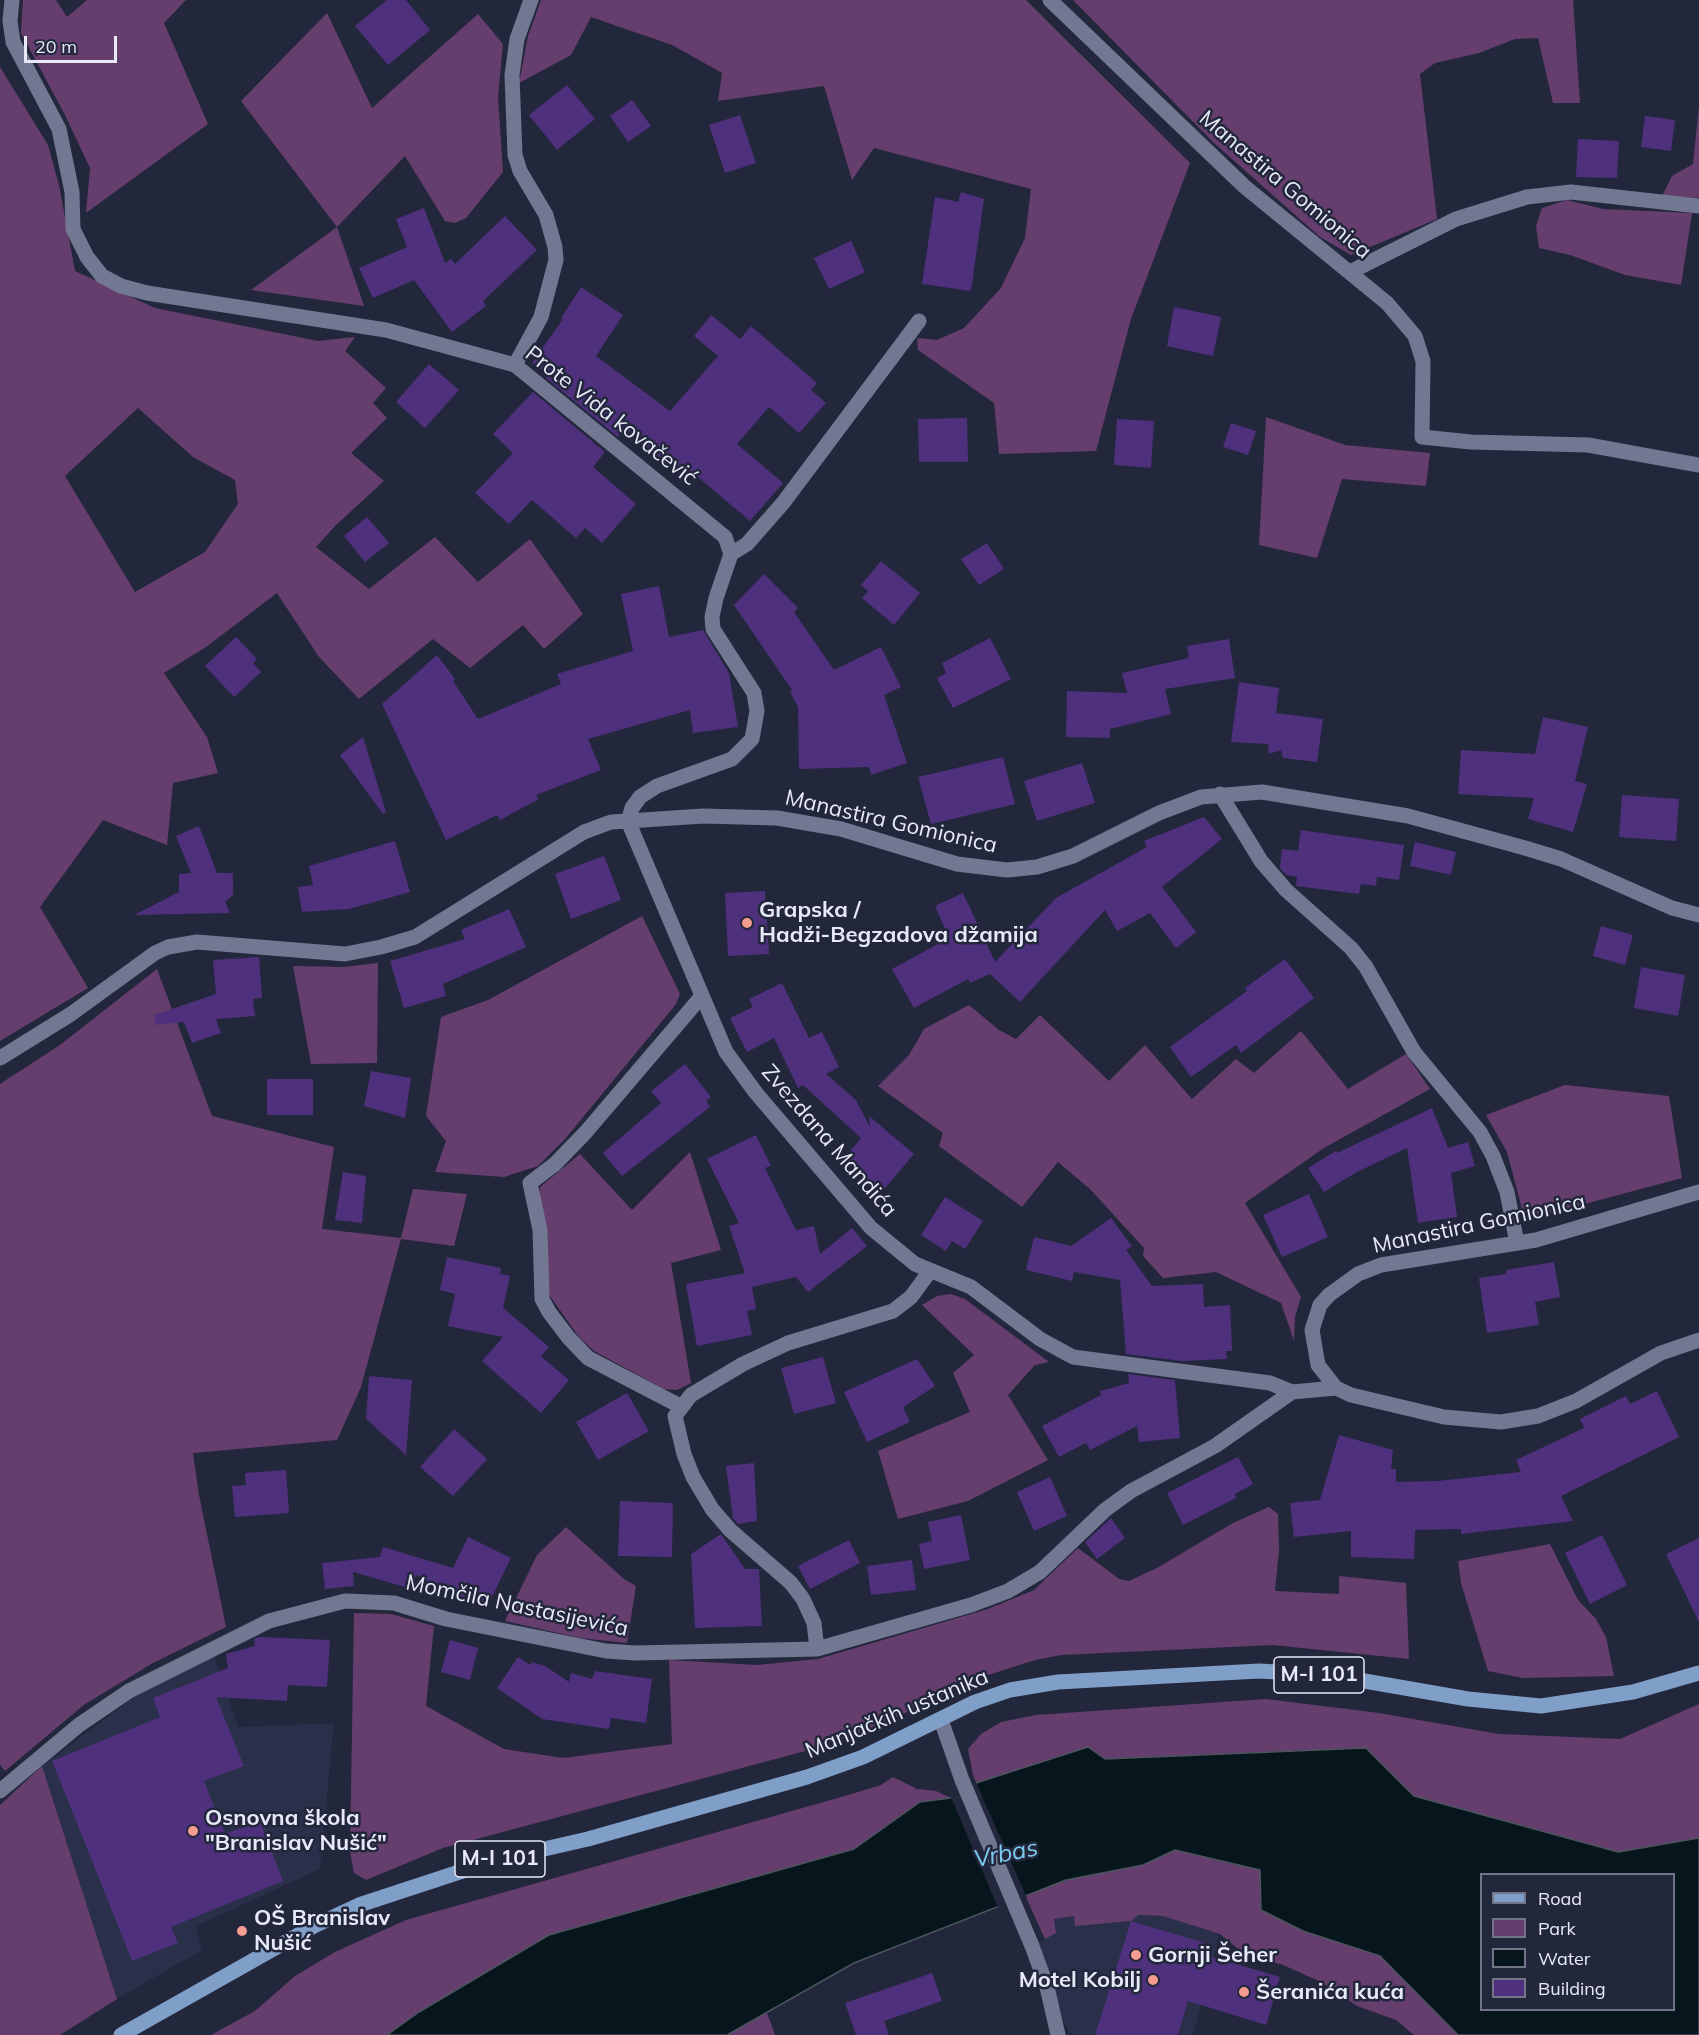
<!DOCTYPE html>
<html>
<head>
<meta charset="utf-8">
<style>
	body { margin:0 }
	#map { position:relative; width:1699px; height:2035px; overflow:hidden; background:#23273c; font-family:Mulish,sans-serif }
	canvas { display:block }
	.legend { position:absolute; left:1480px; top:1873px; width:195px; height:138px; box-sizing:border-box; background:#23273c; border:2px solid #717587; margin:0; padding:8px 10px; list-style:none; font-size:18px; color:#e6eaf8 }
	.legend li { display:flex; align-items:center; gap:12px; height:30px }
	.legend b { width:30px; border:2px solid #717587 }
	.scale { position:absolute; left:24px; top:36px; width:93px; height:27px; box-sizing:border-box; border:3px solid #e6eaf8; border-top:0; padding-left:8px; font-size:18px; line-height:21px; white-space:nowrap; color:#e6eaf8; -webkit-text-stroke:4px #23273c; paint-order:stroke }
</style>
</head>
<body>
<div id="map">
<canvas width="1699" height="2035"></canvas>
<ul class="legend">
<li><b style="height:8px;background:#7f9ec8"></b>Road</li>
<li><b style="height:16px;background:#663e6e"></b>Park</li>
<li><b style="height:16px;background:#07151c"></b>Water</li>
<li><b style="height:16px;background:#4e307d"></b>Building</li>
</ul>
<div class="scale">20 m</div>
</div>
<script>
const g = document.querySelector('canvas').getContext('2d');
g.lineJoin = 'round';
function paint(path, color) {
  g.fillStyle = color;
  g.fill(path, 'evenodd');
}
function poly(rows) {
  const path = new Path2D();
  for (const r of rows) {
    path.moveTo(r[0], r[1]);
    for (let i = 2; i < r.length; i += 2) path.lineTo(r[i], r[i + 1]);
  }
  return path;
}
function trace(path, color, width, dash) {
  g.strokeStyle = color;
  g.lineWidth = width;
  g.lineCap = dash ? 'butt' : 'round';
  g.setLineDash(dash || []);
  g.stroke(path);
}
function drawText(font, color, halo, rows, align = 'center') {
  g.font = font + ' Mulish,sans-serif';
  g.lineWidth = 5;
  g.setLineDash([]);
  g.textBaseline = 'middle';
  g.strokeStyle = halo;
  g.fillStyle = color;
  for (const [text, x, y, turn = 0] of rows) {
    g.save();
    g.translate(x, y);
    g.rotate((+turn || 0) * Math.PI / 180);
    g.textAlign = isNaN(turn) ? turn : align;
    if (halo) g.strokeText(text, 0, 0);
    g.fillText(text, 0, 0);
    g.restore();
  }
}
paint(poly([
	[214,1655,238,1727,334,1723,320,1869,196,1926,202,1950,117,1999,42,1766,134,1697],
	[1137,1915,1163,1916,1220,1934,1193,2035,1071,2035,1060,2014,1035,1944,1056,1933,1054,1919,1074,1916,1075,1926]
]), '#2a2f4a');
paint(poly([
	[23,0,56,0,67,17,87,0,186,0,164,23,208,124,86,213,90,168,65,115,21,33],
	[541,0,1026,0,1190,163,1131,319,1096,451,999,454,994,403,918,350,917,338,937,340,964,328,1001,288,1025,238,1031,189,874,148,852,180,824,86,718,101,722,73,672,45,591,17,571,55,519,83,528,36],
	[1073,0,1573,0,1580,103,1553,103,1538,38,1515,39,1479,53,1435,63,1420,74,1437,219,1351,255,1320,237,1214,143],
	[327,13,372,108,478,14,503,44,498,97,503,172,466,218,455,223,445,221,405,156,337,227,364,306,251,290,337,227,241,101],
	[0,67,48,145,59,185,75,271,155,308,318,341,355,337,345,351,386,388,373,403,387,418,351,453,384,481,336,525,316,547,369,589,435,537,478,582,530,539,583,614,544,649,523,625,470,668,433,639,359,699,319,657,277,593,206,647,164,673,207,737,218,773,173,783,167,845,103,820,40,907,88,988,0,1041],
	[138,408,193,457,235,480,238,504,205,552,135,592,65,476],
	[1699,105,1699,198,1662,196,1672,176,1693,164],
	[1567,200,1603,209,1692,213,1681,285,1625,275,1570,255,1539,248,1536,226,1542,208],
	[1266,417,1345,445,1430,453,1426,486,1342,479,1317,558,1259,545],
	[642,916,680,994,676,1004,663,1020,565,1139,538,1166,504,1177,435,1172,446,1141,426,1116,441,1017,488,1000],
	[378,963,377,1063,311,1064,293,966,344,967],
	[157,969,212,1116,334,1147,322,1229,401,1238,413,1189,467,1194,454,1246,401,1239,361,1387,337,1440,193,1453,199,1495,226,1627,153,1663,85,1704,5,1771,0,1765,0,1084,60,1045],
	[969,1005,999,1030,1016,1039,1040,1015,1109,1081,1145,1045,1192,1099,1236,1059,1254,1073,1301,1031,1348,1089,1406,1054,1430,1089,1324,1148,1245,1203,1301,1297,1295,1317,1294,1341,1281,1303,1216,1272,1163,1278,1143,1256,1144,1248,1090,1189,1058,1162,1022,1207,939,1146,943,1133,878,1086,909,1055,924,1029],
	[1565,1085,1669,1096,1682,1178,1547,1214,1534,1216,1522,1209,1507,1152,1486,1115],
	[690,1152,721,1250,671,1263,691,1383,677,1390,664,1389,594,1351,579,1337,547,1292,545,1274,548,1238,539,1194,540,1187,580,1154,632,1210],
	[951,1294,965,1299,1049,1362,1035,1365,1008,1395,1048,1460,968,1501,898,1519,878,1451,970,1412,953,1373,974,1355,922,1305,937,1296],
	[1269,1507,1278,1514,1279,1550,1275,1591,1339,1594,1339,1576,1406,1583,1409,1659,1273,1645,1061,1655,1035,1660,973,1680,885,1723,809,1750,443,1848,366,1880,354,1873,350,1851,354,1613,391,1614,434,1626,426,1706,504,1749,563,1758,672,1744,669,1660,757,1665,818,1659,988,1609,1034,1590,1078,1548,1119,1579,1129,1581,1157,1568,1233,1523],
	[566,1527,624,1579,636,1586,627,1643,580,1638,505,1621,537,1555],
	[1550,1544,1578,1600,1596,1619,1606,1637,1614,1676,1523,1678,1488,1671,1461,1583,1458,1561],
	[1266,1699,1379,1713,1499,1734,1620,1739,1699,1704,1699,1838,1618,1852,1414,1796,1366,1748,1105,1759,1088,1747,976,1783,973,1775,968,1749,981,1734,1001,1722,1036,1715],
	[42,1766,117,1999,60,2035,0,2035,0,1805],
	[893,1777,917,1789,936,1791,951,1798,920,1802,854,1849,549,1935,419,2012,387,2035,211,2035,255,2011,295,1976,335,1952,406,1920,845,1796,881,1785],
	[1175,1850,1260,1870,1303,1931,1380,1956,1458,2035,1414,2035,1396,2020,1357,2006,1321,1982,1281,1964,1249,1958,1220,1934,1163,1916,1138,1915,1131,1921,1075,1926,1074,1916,1054,1919,1056,1933,1045,1939,1025,1895,1066,1880,1143,1865],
	[767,2013,775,2035,727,2035]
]), '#663e6e');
const water = poly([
	[1088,1747,1105,1759,1366,1748,1414,1796,1618,1852,1699,1838,1699,2035,1458,2035,1380,1956,1303,1931,1261,1910,1260,1870,1175,1850,1143,1865,1066,1880,854,1963,727,2035,387,2035,419,2012,549,1935,854,1849,920,1802,951,1798,976,1783,1088,1747],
	[1482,1874,1674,1874,1674,2010,1482,2010,1482,1874]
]);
paint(water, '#07151c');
trace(water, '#4a555e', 1.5);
paint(poly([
	[975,1780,1027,1898,999,1910,950,1795]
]), '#23273c');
paint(poly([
	[387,0,406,0,430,30,388,65,355,26],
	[567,85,595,119,557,150,529,115],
	[632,100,651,126,628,142,610,116],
	[740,115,756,163,725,173,709,125],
	[1645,116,1675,120,1671,151,1641,147],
	[1578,139,1619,141,1617,178,1576,177],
	[961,192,984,199,971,291,922,284,935,197,958,202],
	[424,208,445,263,451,259,455,264,505,216,537,250,483,301,486,306,452,332,414,280,373,298,359,268,407,247,396,219],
	[851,241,865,272,829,289,814,258],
	[581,287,623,315,596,356,670,411,718,356,694,336,711,315,740,339,751,326,817,383,811,390,826,403,799,433,769,407,737,444,783,483,750,521,692,472,685,481,625,429,618,437,546,378,549,375,532,363,563,319,561,318],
	[1174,307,1221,317,1213,356,1167,346],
	[429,364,459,390,425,428,396,402],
	[533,392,605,452,593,467,636,504,602,543,585,528,576,538,532,500,509,524,475,493,513,453,493,434],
	[967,418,968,462,919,462,918,419],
	[1117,419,1154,421,1151,468,1114,465],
	[1231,423,1256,431,1248,455,1223,447],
	[367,517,389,543,365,562,344,536],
	[987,543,1004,569,979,585,961,559],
	[881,561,920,593,894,625,862,598,868,591,861,585],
	[764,574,798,608,794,612,834,670,881,647,901,687,884,695,907,763,871,775,869,767,799,769,798,707,790,692,792,690,734,605],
	[659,586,669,637,703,630,729,673,738,727,693,733,690,710,588,739,601,770,536,795,539,799,500,820,497,815,446,840,382,704,437,655,455,679,453,681,478,719,561,684,557,674,633,651,621,594],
	[236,637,257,659,253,663,261,672,234,697,205,666],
	[990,638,1011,679,953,708,937,678,946,673,942,663],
	[1229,639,1235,678,1165,689,1171,714,1110,729,1110,738,1066,737,1067,691,1127,693,1122,673,1189,658,1187,646],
	[1239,682,1279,688,1276,713,1323,719,1317,762,1283,758,1281,750,1269,754,1268,744,1231,742],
	[1543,717,1588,727,1575,781,1587,784,1573,832,1528,819,1534,798,1458,794,1461,750,1535,754],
	[363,737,386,812,383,814,340,755],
	[1003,757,1015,804,931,824,918,777],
	[1082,763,1095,803,1037,821,1024,781],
	[1622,795,1679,799,1676,841,1619,837],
	[1204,817,1222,839,1162,887,1196,932,1176,948,1150,913,1117,931,1105,910,1020,1002,990,974,970,983,968,979,914,1008,892,969,949,938,935,906,963,893,995,962,1056,898,1147,847,1144,841],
	[199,826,217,873,233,873,233,895,225,902,230,913,134,915,179,892,179,874,191,873,176,836],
	[1301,830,1404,845,1399,880,1377,877,1376,886,1361,884,1359,894,1296,886,1297,877,1286,875,1280,868,1282,849,1298,851],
	[395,841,410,892,349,909,302,912,298,887,313,885,309,866],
	[1415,842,1456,852,1451,875,1410,866],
	[604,856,621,900,571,919,555,874],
	[765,891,769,954,728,956,725,893],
	[509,909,526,947,443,984,446,996,404,1008,390,961,465,939,461,930],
	[1601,926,1633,935,1625,965,1593,956],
	[259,957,262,998,253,999,255,1016,216,1019,221,1033,192,1043,184,1022,156,1025,154,1015,216,994,213,960],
	[1285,959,1314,998,1241,1053,1236,1045,1191,1077,1170,1047,1247,991,1245,988],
	[1641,967,1685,975,1678,1016,1634,1008],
	[782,983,809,1038,822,1032,839,1067,826,1074,856,1100,870,1127,869,1116,914,1154,874,1201,873,1186,843,1160,861,1138,803,1085,798,1088,774,1038,747,1052,730,1018,753,1007,749,999],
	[685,1064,711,1097,706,1101,710,1107,622,1176,603,1153,661,1103,651,1091],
	[371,1071,411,1078,405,1118,364,1106],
	[267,1079,313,1079,313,1115,267,1115],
	[1432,1108,1448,1148,1468,1142,1475,1166,1451,1173,1457,1217,1418,1223,1407,1148,1357,1172,1324,1192,1308,1168,1336,1151,1337,1153],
	[756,1135,771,1166,765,1168,796,1230,814,1226,820,1254,852,1228,867,1246,808,1292,796,1277,752,1287,756,1309,747,1311,752,1335,697,1346,686,1284,745,1273,729,1226,739,1223,707,1159],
	[343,1172,366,1176,362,1223,335,1220],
	[1309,1194,1328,1237,1282,1257,1263,1215],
	[945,1197,983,1221,965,1249,952,1241,946,1251,921,1235],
	[1111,1218,1132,1246,1126,1250,1152,1286,1203,1284,1204,1307,1230,1305,1232,1351,1226,1351,1227,1359,1182,1361,1126,1354,1120,1280,1074,1272,1072,1281,1026,1270,1034,1237,1071,1246],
	[447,1257,501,1268,500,1274,510,1276,503,1308,549,1347,541,1356,569,1380,541,1413,482,1361,503,1337,448,1326,455,1294,440,1290],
	[1554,1262,1560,1297,1535,1302,1539,1325,1487,1333,1479,1278,1506,1274,1506,1270],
	[823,1357,836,1403,794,1414,781,1368],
	[917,1359,935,1386,903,1407,910,1422,867,1442,844,1392],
	[1128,1374,1175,1380,1180,1438,1139,1442,1137,1426,1090,1450,1086,1443,1059,1457,1042,1426,1101,1395,1100,1391,1129,1383],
	[369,1376,412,1380,406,1455,366,1419],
	[1657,1391,1679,1437,1561,1496,1573,1521,1461,1534,1461,1529,1415,1530,1414,1559,1351,1557,1351,1531,1294,1537,1290,1503,1320,1500,1339,1435,1393,1450,1391,1469,1396,1469,1396,1482,1438,1481,1521,1472,1516,1460,1584,1428,1580,1419,1626,1396,1630,1404],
	[627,1393,649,1431,598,1460,576,1422],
	[454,1429,487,1459,453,1496,420,1467],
	[1238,1457,1253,1484,1235,1494,1236,1498,1183,1525,1167,1493],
	[754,1463,757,1521,738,1524,733,1518,726,1466],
	[286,1470,289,1513,235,1517,232,1486,246,1485,245,1473],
	[1050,1477,1067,1516,1034,1531,1017,1492],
	[620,1501,673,1503,672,1557,618,1556],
	[961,1515,970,1560,924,1569,919,1544,932,1541,928,1522],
	[1111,1518,1125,1538,1097,1559,1085,1542],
	[721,1534,745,1569,759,1569,762,1626,695,1628,691,1554],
	[1602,1535,1627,1585,1590,1604,1565,1553],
	[468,1537,511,1558,486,1609,416,1575,412,1589,353,1572,354,1586,325,1589,322,1563,380,1557,383,1547,453,1568],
	[1699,1538,1699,1622,1666,1554],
	[849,1540,860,1563,810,1589,798,1566],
	[912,1560,916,1590,871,1595,867,1566],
	[259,1637,330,1640,327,1687,288,1685,287,1701,216,1697,244,1766,204,1781,225,1834,260,1821,283,1881,171,1927,178,1943,132,1961,52,1761,160,1717,153,1698,228,1668,226,1654,255,1646,254,1639],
	[450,1640,478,1648,470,1680,441,1672],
	[518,1657,530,1665,532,1662,545,1666,569,1682,571,1673,592,1679,595,1671,652,1679,646,1723,611,1718,609,1729,542,1719,497,1688],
	[1131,1921,1205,1943,1202,1954,1280,1977,1266,2025,1188,2001,1178,2035,1095,2035],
	[932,1973,942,2001,884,2021,889,2035,856,2035,845,2003]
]), '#4e307d');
trace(poly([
	[12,0,10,21,13,42,59,129,72,192,73,229,87,257,102,276,121,286,147,293,386,330,515,365,725,537,731,554,716,598,712,617,713,629,754,693,757,711,752,739,732,759,657,786,640,797,632,808,628,821,726,1052,756,1093,871,1228,915,1264,971,1287,1040,1339,1073,1357,1270,1383,1292,1392,1336,1388],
	[1050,0,1245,187,1387,303,1415,336,1423,361,1422,437,1471,442,1588,445,1699,465],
	[1352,271,1456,219,1527,197,1571,192,1699,206],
	[515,365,541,317,556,260,555,247,546,215,520,171,515,155,512,75,517,39,531,0],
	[731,554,747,544,783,503,919,321],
	[1220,794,1261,861,1286,890,1351,948,1366,967,1414,1052,1480,1132,1493,1156,1507,1192,1517,1243],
	[0,1058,71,1014,155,953,168,947,197,942,345,954,381,947,415,937,584,832,611,822,628,821,703,816,777,818,841,829,957,864,1007,870,1037,867,1073,856,1159,813,1201,797,1262,792,1408,816,1525,848,1561,859,1672,908,1699,915],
	[1699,1192,1536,1240,1381,1265,1358,1274,1329,1295,1320,1305,1312,1330,1318,1365,1336,1388,1351,1395,1444,1417,1501,1422,1538,1416,1576,1401,1661,1353,1699,1340],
	[680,1406,588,1358,568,1337,549,1312,542,1299,540,1230,530,1183,555,1164,585,1133,701,997],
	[817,1649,814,1623,803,1599,791,1583,730,1530,712,1509,693,1477,684,1454,675,1416,691,1395,743,1364,788,1343,893,1311,911,1297,930,1271],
	[941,1720,962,1780,1032,1946,1047,1987,1058,2035],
	[0,1791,79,1725,129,1691,269,1621,345,1601,394,1603,446,1619,606,1651,635,1653,817,1649,971,1605,1008,1591,1040,1572,1105,1510,1131,1491,1215,1446,1292,1392]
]), '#727891', 15);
trace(poly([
	[121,2035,314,1926,359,1905,496,1860,588,1839,807,1777,863,1757,975,1702,1010,1690,1058,1682,1259,1671,1330,1675,1468,1699,1541,1706,1633,1692,1699,1673]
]), '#7f9ec8', 15);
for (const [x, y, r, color] of [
	[747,923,6,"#f59c90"],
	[193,1831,6,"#f59c90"],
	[242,1931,6,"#f59c90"],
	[1136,1955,6,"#f59c90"],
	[1153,1980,6,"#f59c90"],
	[1244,1992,6,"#f59c90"]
]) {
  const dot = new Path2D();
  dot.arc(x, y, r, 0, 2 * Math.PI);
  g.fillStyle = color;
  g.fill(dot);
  trace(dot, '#23273c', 2);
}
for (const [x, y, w] of [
	[1319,1675,90],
	[500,1859,90]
]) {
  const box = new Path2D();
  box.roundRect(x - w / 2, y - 18, w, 36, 4.5);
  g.fillStyle = '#23273c';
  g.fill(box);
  trace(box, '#e6eaf8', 1.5);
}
drawText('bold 21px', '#e6eaf8', null, [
	["M-I 101",1319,1675],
	["M-I 101",500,1859]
]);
drawText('22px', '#e6eaf8', '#23273c', [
	["Manastira Gomionica",1285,185,40],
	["Prote Vida kovačević",611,416,38],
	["Manastira Gomionica",891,822,13],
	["Zvezdana Mandića",829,1141,49],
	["Manastira Gomionica",1479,1224,-12],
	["Momčila Nastasijevića",517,1606,12],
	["Manjačkih ustanika",897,1714,-23]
]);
drawText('bold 22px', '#e6eaf8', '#23273c', [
	["Grapska /",759,910],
	["Hadži-Begzadova džamija",759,935],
	["Osnovna škola",205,1818],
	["\"Branislav Nušić\"",205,1843],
	["OŠ Branislav",254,1918],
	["Nušić",254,1943],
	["Gornji Šeher",1148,1955],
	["Motel Kobilj",1141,1980,"right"],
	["Šeranića kuća",1256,1992]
], 'left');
drawText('italic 24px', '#7eccf1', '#23273c', [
	["Vrbas",1006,1854,-11]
]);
</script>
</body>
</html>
